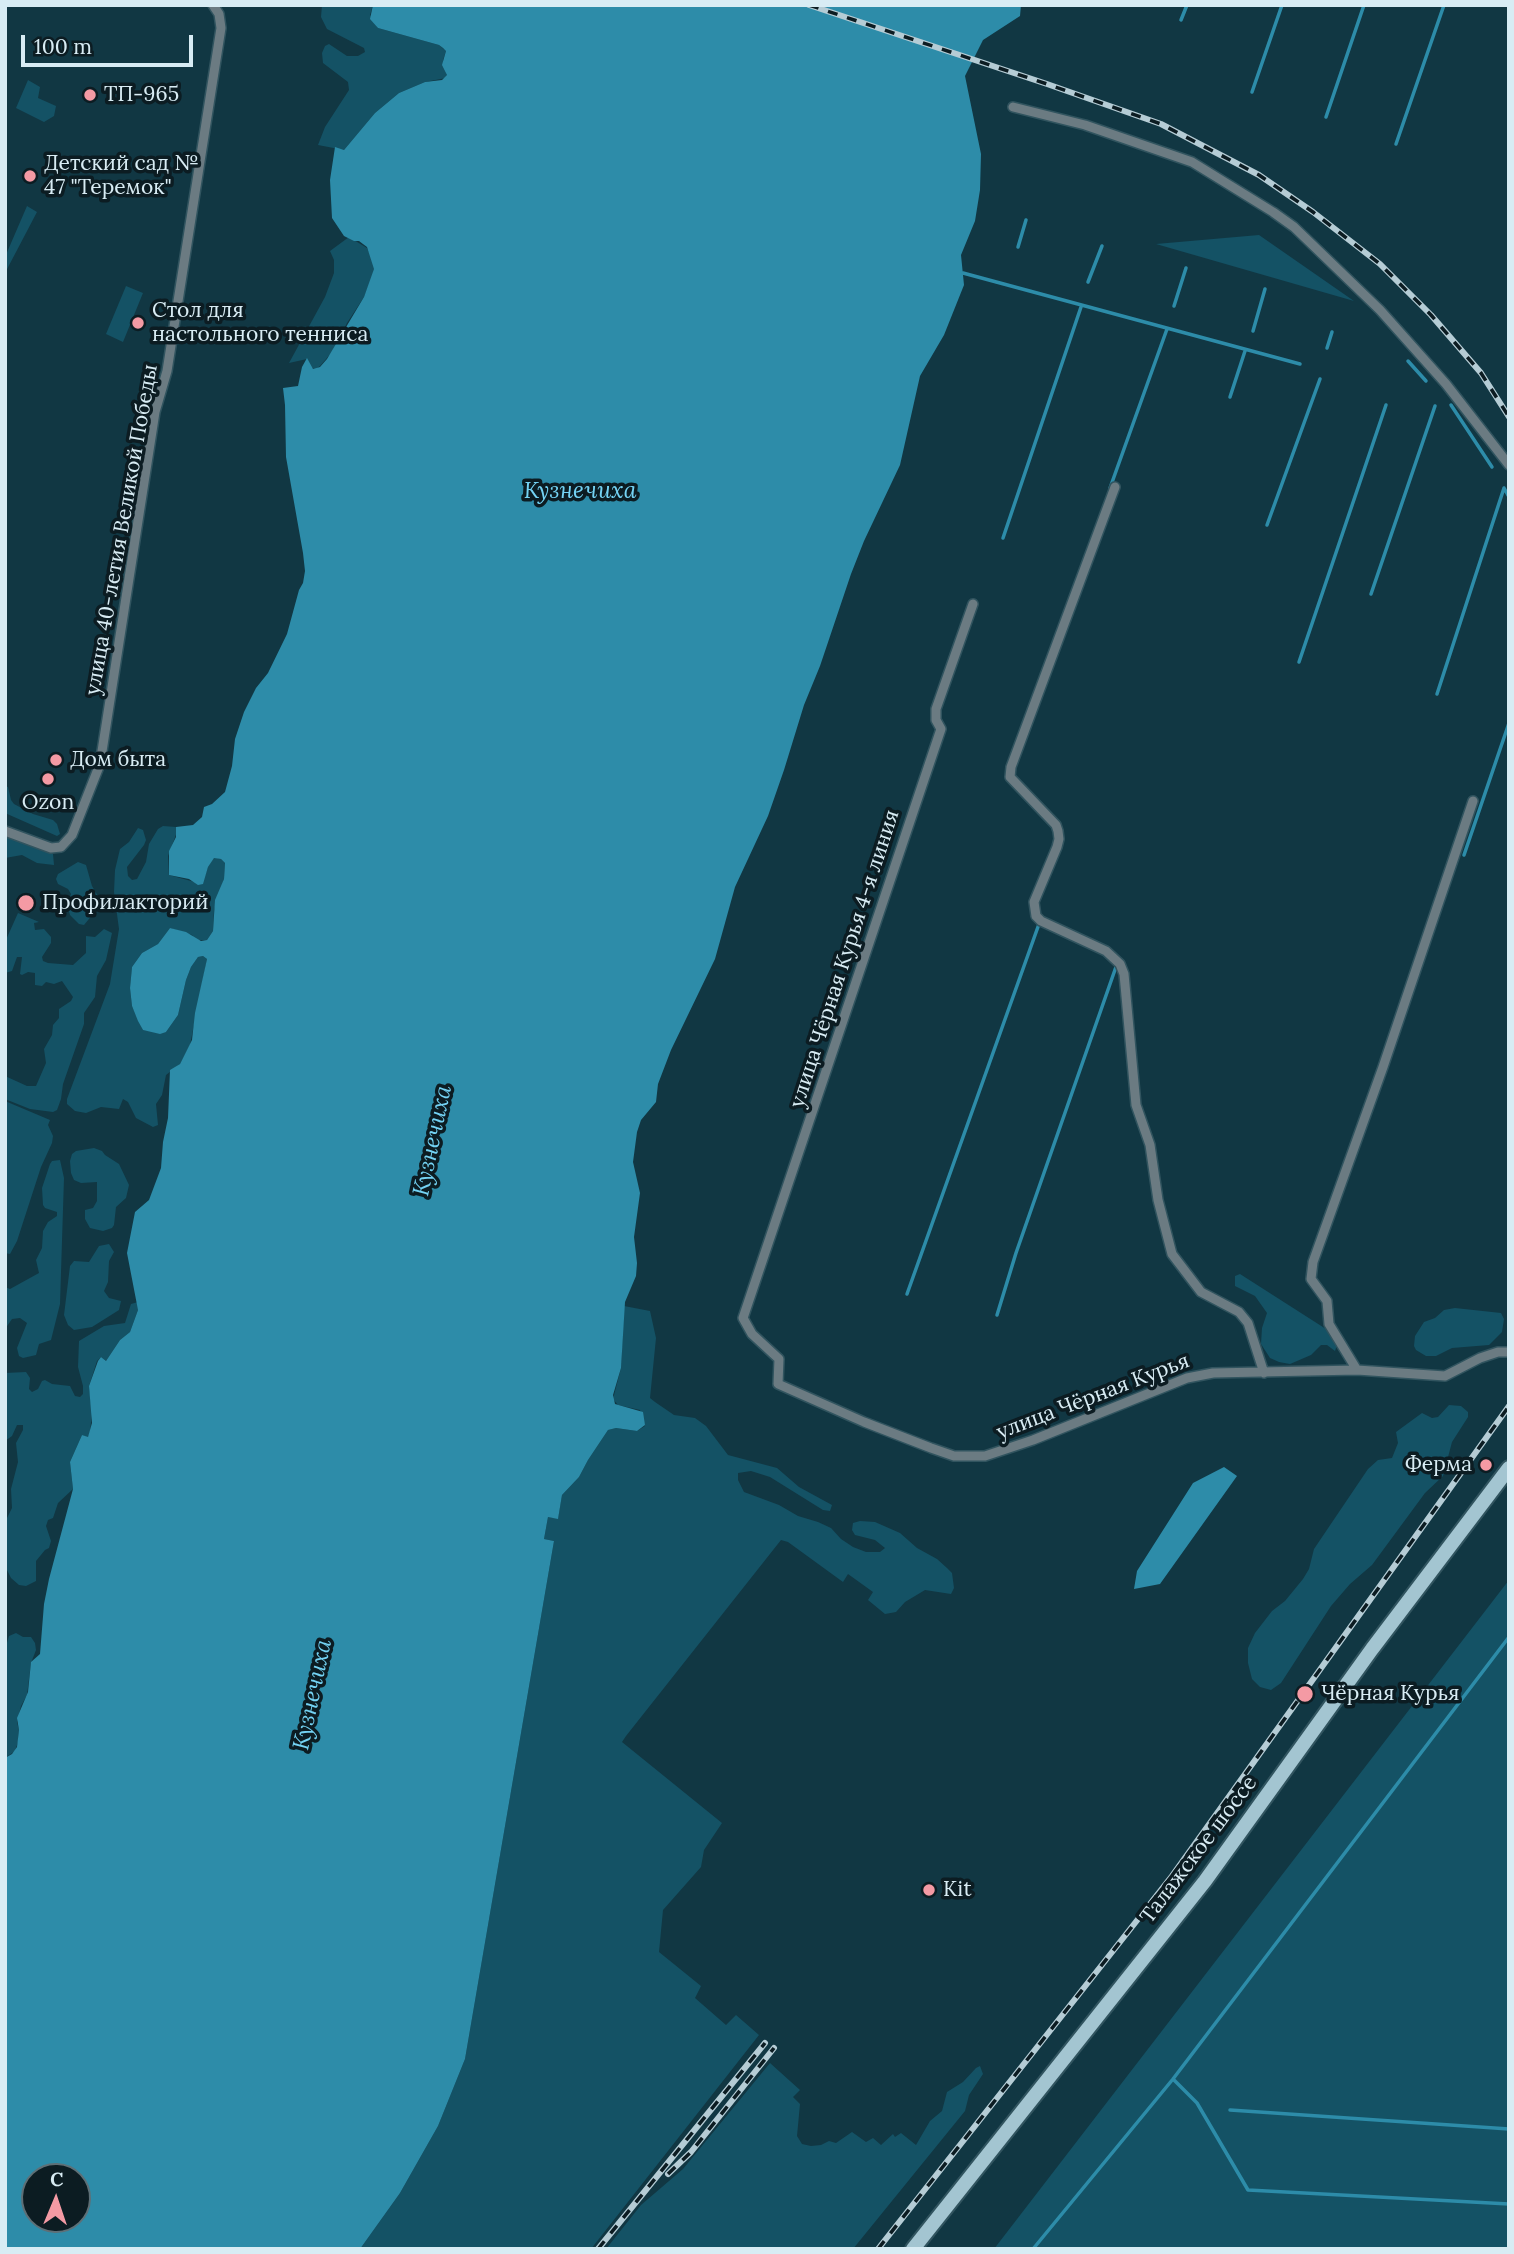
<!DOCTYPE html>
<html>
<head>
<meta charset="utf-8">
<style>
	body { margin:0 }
	#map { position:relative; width:1514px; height:2254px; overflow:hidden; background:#113743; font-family:Lora,serif }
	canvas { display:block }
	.frame { position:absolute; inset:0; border:7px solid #d8ecf4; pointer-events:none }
	.north { position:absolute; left:21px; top:2163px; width:70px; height:70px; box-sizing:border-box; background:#0c1c22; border:2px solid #5e6f76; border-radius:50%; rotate:2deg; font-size:19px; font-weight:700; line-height:28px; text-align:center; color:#d8ecf4 }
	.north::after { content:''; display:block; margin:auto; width:24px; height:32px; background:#f49aa4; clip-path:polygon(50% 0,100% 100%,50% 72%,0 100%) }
	.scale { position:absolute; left:21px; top:35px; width:172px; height:32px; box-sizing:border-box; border:4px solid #d8ecf4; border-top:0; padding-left:9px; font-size:21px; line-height:24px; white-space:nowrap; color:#d8ecf4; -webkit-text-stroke:5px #0c1c22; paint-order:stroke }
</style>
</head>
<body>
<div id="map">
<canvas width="1514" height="2254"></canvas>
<div class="frame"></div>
<div class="north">С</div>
<div class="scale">100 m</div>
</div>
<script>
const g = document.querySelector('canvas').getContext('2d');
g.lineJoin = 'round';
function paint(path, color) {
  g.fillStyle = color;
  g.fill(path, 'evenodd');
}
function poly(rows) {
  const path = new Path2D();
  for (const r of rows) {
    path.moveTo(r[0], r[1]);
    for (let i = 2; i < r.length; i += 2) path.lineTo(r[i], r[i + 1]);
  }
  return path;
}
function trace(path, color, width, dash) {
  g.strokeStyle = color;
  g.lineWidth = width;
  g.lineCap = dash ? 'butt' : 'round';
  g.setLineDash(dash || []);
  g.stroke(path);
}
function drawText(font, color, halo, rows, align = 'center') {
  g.font = font + ' Lora,serif';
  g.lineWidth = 7;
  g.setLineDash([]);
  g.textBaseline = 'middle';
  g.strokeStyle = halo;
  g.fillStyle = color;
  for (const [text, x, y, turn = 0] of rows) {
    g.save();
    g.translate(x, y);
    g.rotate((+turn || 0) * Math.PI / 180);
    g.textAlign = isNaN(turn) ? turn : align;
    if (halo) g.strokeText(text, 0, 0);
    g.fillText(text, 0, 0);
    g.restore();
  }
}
paint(poly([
	[322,5,373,5,370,15,378,28,439,45,446,51,443,60,447,75,446,78,425,82,399,93,375,113,344,150,318,145,325,127,349,90,348,82,323,63,322,53,325,46,329,44,347,56,358,56,365,52,364,48,327,29,321,17],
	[28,80,40,87,38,98,56,106,54,116,44,122,16,108],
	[27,206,37,212,5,273,5,257],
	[1259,235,1354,301,1156,244],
	[349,237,367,248,375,264,373,275,364,297,347,323,333,351,320,366,316,369,310,368,307,359,289,363,325,297,334,273,334,260,330,251],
	[126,286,143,293,123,342,106,334],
	[5,786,8,787,11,800,14,804,33,814,53,820,57,824,60,834,57,836,5,813],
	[163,826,176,827,177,832,168,856,169,875,202,884,208,867,214,857,221,859,225,863,224,879,214,910,213,931,207,940,195,940,192,935,170,928,158,944,142,953,132,967,130,988,132,1006,143,1030,166,1032,178,1015,186,980,191,967,198,957,203,956,207,959,190,1045,180,1064,166,1075,162,1095,156,1104,158,1125,153,1127,136,1118,128,1102,123,1099,119,1109,101,1107,86,1113,75,1111,67,1104,67,1099,110,984,119,929,114,892,115,870,120,849,129,842,138,828,143,830,146,840,144,845,127,867,128,876,132,880,137,879,146,862,149,844,158,829],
	[5,834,53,854,54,865,37,863,22,855,5,858],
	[78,862,86,865,92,886,99,898,98,908,84,925,79,924,70,915,67,904,71,894,68,889,58,884,56,879,58,874],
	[18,913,39,922,34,923,35,930,44,929,51,937,51,943,42,957,43,961,48,963,73,965,86,953,86,936,95,937,104,929,112,933,106,960,97,976,95,997,84,1013,84,1024,63,1084,61,1099,57,1110,53,1112,30,1109,5,1099,5,1076,27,1086,36,1086,46,1063,44,1049,52,1035,53,1025,59,1018,59,1009,71,1001,73,997,62,981,54,984,46,982,42,986,35,985,35,973,28,972,22,975,20,974,22,957,17,957,12,971,5,973,5,942],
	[5,1101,50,1120,48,1125,53,1136,52,1143,41,1167,17,1241,10,1254,5,1253],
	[94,1148,102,1151,105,1155,119,1164,129,1185,126,1198,116,1207,114,1225,112,1228,103,1231,90,1228,85,1219,85,1210,93,1208,97,1201,97,1182,81,1183,74,1180,71,1173,70,1161,72,1154,76,1151],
	[60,1160,64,1178,60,1304,51,1340,39,1344,36,1355,23,1358,19,1356,17,1348,27,1323,20,1318,12,1319,5,1329,5,1287,10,1289,39,1273,36,1260,42,1248,43,1231,48,1222,57,1216,57,1212,45,1208,43,1205,42,1188,50,1164,52,1161],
	[109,1244,114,1252,109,1261,108,1282,104,1291,109,1298,121,1301,119,1310,92,1327,74,1330,68,1325,64,1315,70,1266,74,1261,89,1262,99,1246],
	[1240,1274,1326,1329,1334,1339,1337,1345,1335,1351,1327,1345,1321,1345,1311,1355,1290,1364,1279,1362,1270,1358,1261,1344,1262,1328,1267,1313,1255,1296,1235,1286,1235,1276],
	[138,1302,138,1310,130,1332,120,1340,106,1361,101,1357,97,1361,89,1386,92,1412,90,1432,88,1438,82,1435,70,1462,73,1489,58,1503,53,1518,48,1520,46,1526,51,1541,49,1548,45,1550,36,1561,36,1581,26,1586,19,1585,11,1578,5,1566,5,1530,6,1520,12,1508,11,1489,18,1462,16,1443,23,1430,23,1425,17,1425,12,1436,5,1441,5,1373,26,1372,30,1378,29,1389,32,1392,38,1389,42,1381,45,1380,52,1384,70,1386,75,1396,80,1397,83,1394,83,1386,78,1367,79,1341,104,1326,125,1323,131,1304],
	[624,1306,650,1311,656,1338,650,1398,655,1402,674,1415,695,1418,706,1426,728,1455,777,1468,799,1487,832,1505,830,1511,823,1510,770,1477,751,1471,738,1473,738,1480,744,1492,779,1505,798,1516,818,1522,831,1528,841,1539,853,1547,866,1552,880,1552,885,1548,875,1540,855,1535,852,1530,853,1523,860,1521,875,1522,900,1533,917,1548,937,1559,947,1568,952,1573,954,1588,951,1594,925,1590,905,1602,896,1612,885,1614,868,1600,873,1592,848,1574,843,1582,788,1542,781,1540,626,1736,622,1742,722,1823,704,1850,701,1867,663,1910,659,1952,701,1986,695,1998,726,2025,736,2015,759,2035,591,2249,360,2249,400,2193,438,2126,465,2059,554,1541,544,1539,548,1517,558,1518,562,1495,579,1477,588,1460,608,1430,616,1428,637,1431,645,1426,640,1410,618,1405,613,1399,621,1368],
	[1455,1308,1501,1313,1504,1319,1502,1332,1489,1345,1452,1348,1436,1356,1426,1356,1416,1350,1414,1346,1415,1336,1424,1322,1435,1318,1444,1310],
	[1449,1405,1461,1406,1468,1412,1468,1417,1452,1442,1443,1476,1425,1493,1372,1565,1350,1584,1331,1606,1281,1683,1271,1690,1260,1687,1252,1679,1248,1663,1248,1648,1255,1633,1272,1611,1285,1601,1303,1579,1309,1569,1314,1549,1368,1469,1378,1460,1392,1458,1398,1443,1396,1432,1422,1413,1432,1418,1438,1417],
	[1509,1580,1509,2249,994,2249],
	[16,1633,23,1637,31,1637,35,1643,36,1650,31,1663,27,1695,21,1706,17,1722,19,1730,18,1742,15,1751,5,1758,6,1646,9,1636],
	[770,2063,800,2090,793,2097,800,2104,797,2136,802,2144,811,2146,821,2145,829,2141,836,2143,852,2132,866,2142,873,2138,881,2145,893,2134,895,2137,901,2133,916,2145,930,2121,942,2111,947,2092,963,2082,976,2068,980,2066,983,2074,969,2095,965,2111,853,2249,606,2249,641,2205,683,2169]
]), '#145265');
paint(poly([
	[373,5,1021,5,1020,16,983,40,965,76,981,154,980,190,975,221,961,255,964,285,944,335,920,376,900,465,864,541,851,574,820,666,804,705,784,770,768,816,735,887,715,959,671,1050,658,1084,656,1102,641,1120,637,1132,633,1162,640,1193,634,1237,637,1263,636,1276,625,1302,621,1368,613,1395,615,1404,643,1412,645,1425,637,1431,616,1428,608,1430,588,1460,579,1477,562,1495,558,1519,548,1517,544,1539,554,1541,465,2059,438,2126,400,2193,360,2249,5,2249,5,1758,12,1754,17,1747,19,1730,17,1718,28,1692,31,1662,40,1654,44,1604,49,1579,73,1489,70,1462,82,1435,88,1437,92,1423,89,1386,98,1361,101,1357,106,1361,120,1340,130,1332,138,1310,127,1253,135,1212,149,1200,161,1168,163,1142,168,1118,170,1070,180,1064,192,1040,195,1013,207,959,203,956,198,957,191,967,186,980,178,1015,166,1032,160,1034,143,1030,138,1021,132,1006,130,988,132,967,142,953,158,944,170,928,186,932,201,941,207,940,213,931,215,900,224,879,225,863,221,859,214,858,208,867,203,884,198,885,189,879,169,875,169,851,176,837,176,827,193,825,202,817,204,807,212,804,225,792,232,766,235,739,244,712,256,688,268,673,287,634,299,590,303,583,305,571,303,553,286,457,285,405,283,388,298,386,302,367,307,358,313,369,320,367,327,359,364,297,374,269,367,247,359,241,354,241,344,236,332,218,330,180,335,147,344,150,375,113,399,93,425,82,442,80,447,75,442,65,446,51,443,48,439,45,378,28,370,19],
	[35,2177,77,2177,77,2219,35,2219],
	[1224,1467,1237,1476,1160,1584,1134,1589,1137,1571,1193,1483]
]), '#2d8ca9');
trace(poly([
	[1181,20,1187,5],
	[1252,92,1282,5],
	[1326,117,1364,5],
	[1396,144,1444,5],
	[1018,247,1026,220],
	[963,273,1300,364],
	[1088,282,1102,246],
	[1174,306,1186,268],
	[1253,331,1265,289],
	[1327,348,1332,332],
	[1408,361,1426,381],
	[1230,397,1245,351],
	[1451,405,1492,467],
	[1110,488,1167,329],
	[1267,525,1320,379],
	[1003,538,1081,307],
	[1371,594,1435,406],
	[1299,662,1386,405],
	[1437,694,1504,488,1509,497],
	[1464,855,1509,723],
	[907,1294,1039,924],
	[997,1315,1016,1253,1117,964],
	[1173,2079,1197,2103,1248,2190,1509,2204],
	[1230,2110,1509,2129],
	[1033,2249,1173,2079,1509,1637]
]), '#2d8ca9', 3.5);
const street = poly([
	[1013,107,1085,125,1192,162,1273,212,1294,227,1380,310,1446,384,1509,465],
	[1115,487,1011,767,1010,777,1056,825,1058,831,1059,839,1057,847,1034,902,1036,916,1041,921,1106,951,1120,964,1124,974,1136,1105,1150,1145,1158,1200,1172,1254,1201,1292,1239,1312,1248,1323,1264,1373],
	[973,604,936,709,936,720,941,729,743,1318,752,1334,779,1359,778,1384,864,1422,931,1448,954,1456,985,1456,1033,1440,1187,1378,1213,1373,1357,1370,1445,1376,1480,1358,1498,1352,1509,1352],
	[5,831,51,848,61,847,72,835,100,764,155,412,167,371,221,28,219,14,213,5],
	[1357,1370,1329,1324,1327,1301,1311,1279,1313,1262,1383,1067,1473,801]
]);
const primary = poly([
	[913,2249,1205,1881,1372,1649,1509,1468]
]);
trace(street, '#31545f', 12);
trace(primary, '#31545f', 18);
trace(street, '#6b7b82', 9);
trace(primary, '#a3c5d1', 14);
const rail = poly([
	[809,5,1047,84,1161,124,1259,175,1313,212,1380,264,1431,315,1481,373,1509,417],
	[668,2174,691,2152,774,2048],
	[598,2249,765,2043],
	[878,2249,1172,1876,1509,1406]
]);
trace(rail, '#b5ccd5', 6);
trace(rail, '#0c1c22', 3.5, [10]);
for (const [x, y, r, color] of [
	[90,95,7,"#f49aa4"],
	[30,176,7,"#f49aa4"],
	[138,323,7,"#f49aa4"],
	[56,760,7,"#f49aa4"],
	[48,779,7,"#f49aa4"],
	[26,903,9,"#f49aa4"],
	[1486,1465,7,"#f49aa4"],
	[1305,1694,9,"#f49aa4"],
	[929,1890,7,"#f49aa4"]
]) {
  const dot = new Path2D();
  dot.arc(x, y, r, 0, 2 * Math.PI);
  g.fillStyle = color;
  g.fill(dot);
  trace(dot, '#0c1c22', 2.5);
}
drawText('21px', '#d8ecf4', '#0c1c22', [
	["ТП-965",104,95],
	["Детский сад №",44,164],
	["47 \"Теремок\"",44,188],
	["Стол для",152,311],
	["настольного тенниса",152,335],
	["Дом быта",70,760],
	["Ozon",48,803,"center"],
	["Профилакторий",42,903],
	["Ферма",1472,1465,"right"],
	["Чёрная Курья",1321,1694],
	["Kit",943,1890]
], 'left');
drawText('21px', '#d8ecf4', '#0c1c22', [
	["улица 40-летия Великой Победы",122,530,-80],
	["улица Чёрная Курья 4-я линия",845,959,-72],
	["улица Чёрная Курья",1093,1397,-21],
	["Талажское шоссе",1199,1850,-53]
]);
drawText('italic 23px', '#74d3f4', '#0c1c22', [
	["Кузнечиха",580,491],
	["Кузнечиха",433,1141,-78],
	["Кузнечиха",313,1695,-78]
]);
</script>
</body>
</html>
